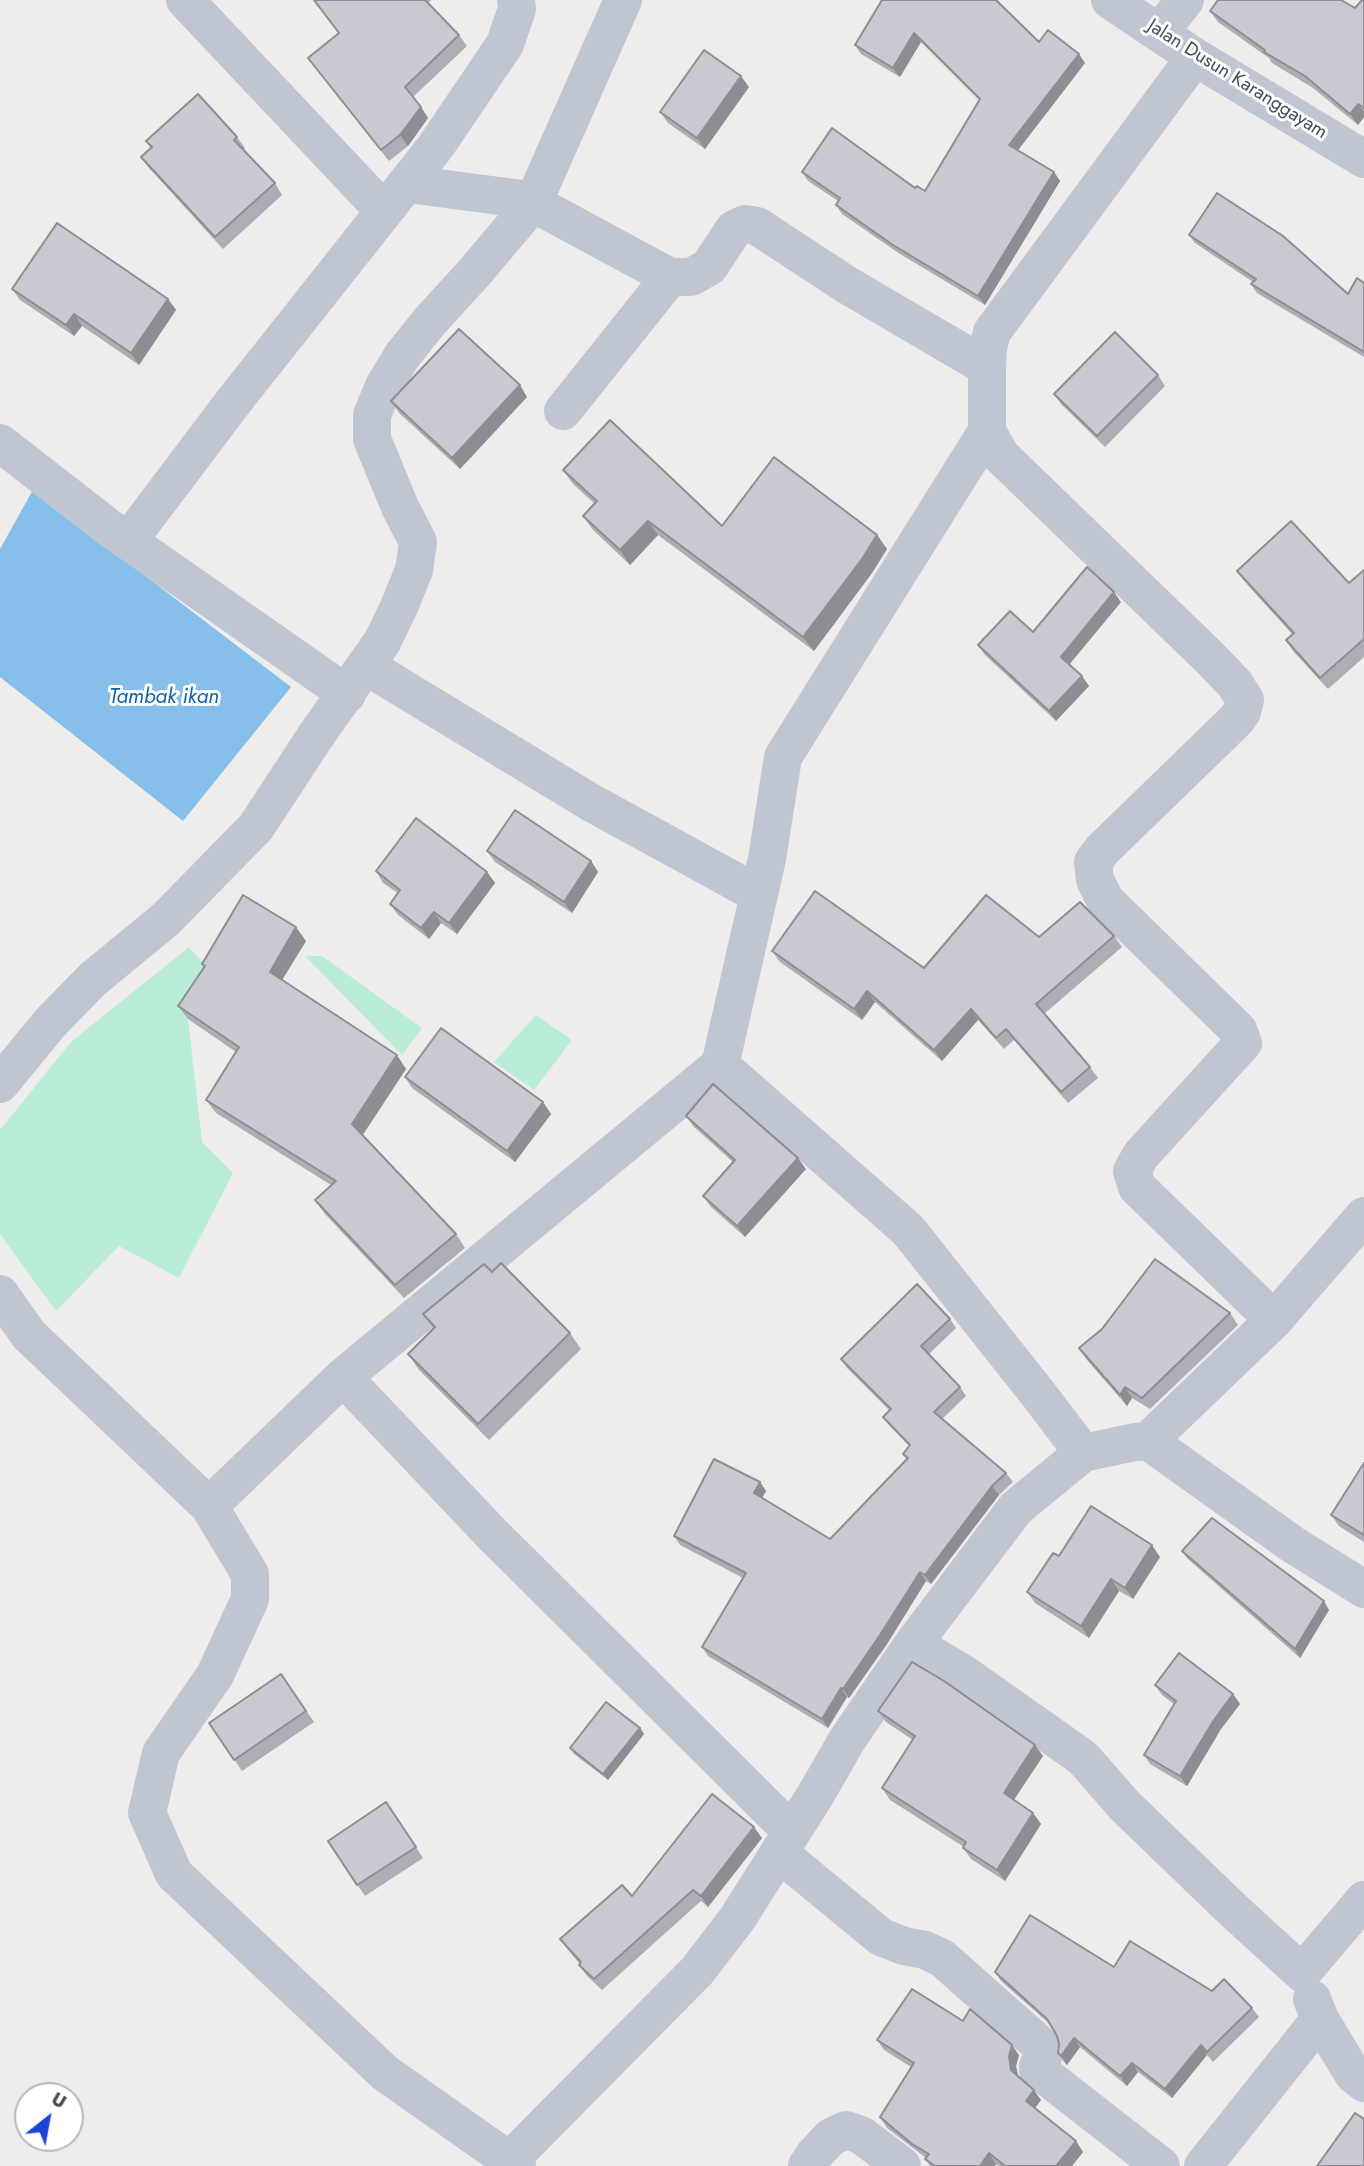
<!DOCTYPE html>
<html>
<head>
<meta charset="utf-8">
<style>
	body { margin:0 }
	#map { position:relative; width:1364px; height:2166px; overflow:hidden; background:#efecec; font-family:Jost,sans-serif }
	canvas { display:block }
	.north { position:absolute; left:14px; top:2082px; width:70px; height:70px; box-sizing:border-box; background:#fff; border:2px solid #b5b7bd; border-radius:50%; rotate:31deg; font-size:19px; font-weight:700; line-height:28px; text-align:center; color:#454b59 }
	.north::after { content:''; display:block; margin:auto; width:24px; height:32px; background:#1b45da; clip-path:polygon(50% 0,100% 100%,50% 72%,0 100%) }
</style>
</head>
<body>
<div id="map">
<canvas width="1364" height="2166"></canvas>
<div class="north">U</div>
</div>
<script>
const g = document.querySelector('canvas').getContext('2d');
g.lineJoin = 'round';
function paint(path, color) {
  g.fillStyle = color;
  g.fill(path, 'evenodd');
}
function poly(rows) {
  const path = new Path2D();
  for (const r of rows) {
    path.moveTo(r[0], r[1]);
    for (let i = 2; i < r.length; i += 2) path.lineTo(r[i], r[i + 1]);
  }
  return path;
}
function trace(path, color, width, dash) {
  g.strokeStyle = color;
  g.lineWidth = width;
  g.lineCap = dash ? 'butt' : 'round';
  g.setLineDash(dash || []);
  g.stroke(path);
}
function drawText(font, color, halo, rows, align = 'center') {
  g.font = font + ' Jost,sans-serif';
  g.lineWidth = 6;
  g.setLineDash([]);
  g.textBaseline = 'middle';
  g.strokeStyle = halo;
  g.fillStyle = color;
  for (const [text, x, y, turn = 0] of rows) {
    g.save();
    g.translate(x, y);
    g.rotate((+turn || 0) * Math.PI / 180);
    g.textAlign = isNaN(turn) ? turn : align;
    if (halo) g.strokeText(text, 0, 0);
    g.fillText(text, 0, 0);
    g.restore();
  }
}
paint(poly([
	[189,947,207,967,188,1019,202,1142,233,1173,179,1278,119,1246,56,1311,0,1234,0,1130,71,1042],
	[305,956,322,956,422,1028,402,1055],
	[536,1015,572,1040,534,1090,494,1062]
]), '#b9edd8');
paint(poly([
	[33,490,291,687,183,821,0,677,0,549]
]), '#86c0ea');
trace(poly([
	[185,0,384,211],
	[1110,0,1195,57,1364,159],
	[1159,33,1185,0],
	[1195,57,992,332,988,348,987,367,987,431,1001,456,1209,657,1235,684,1245,700,1242,712,1235,721,1102,850,1093,862,1095,880,1105,900,1238,1030,1243,1043,1141,1155,1132,1171,1137,1187,1274,1320],
	[408,184,522,199,533,203,670,277,691,277,709,267,734,229,745,224,757,226,847,285,987,367],
	[563,411,670,277],
	[987,431,783,757,767,859,720,1065,908,1230,1039,1395,1083,1453],
	[0,443,108,527,347,694],
	[129,540,234,401,436,146,505,44,517,9,516,0],
	[366,666,590,802,758,894],
	[0,1084,50,1023,93,979,166,919,256,827,317,734,382,642,399,607,414,570,418,542,400,507,372,439,372,415,384,386,402,356,430,321,473,274,533,203,623,0],
	[1364,1216,1274,1320,1148,1441,1292,1544,1364,1589],
	[0,1294,29,1335,209,1506,250,1574,250,1599,215,1675,161,1753,147,1813,174,1874,385,2073,517,2166],
	[343,1377,491,1533,792,1832],
	[209,1506,343,1377,720,1065],
	[913,1644,964,1674,1083,1758,1125,1806,1232,1909,1302,1973,1364,1900],
	[779,1853,881,1937,904,1946,925,1950,942,1958,1039,2044,1044,2054,1038,2066,1038,2070,1161,2166],
	[1312,1999,1320,2019,1353,2074,1364,2083],
	[510,2160,697,1971,737,1919,816,1794,847,1740,913,1644,1016,1508,1083,1453,1135,1442,1148,1441],
	[807,2166,814,2155,831,2137,846,2130,861,2135,902,2166],
	[1203,2166,1320,2019]
]), '#bfc5d1', 38);
paint(poly([
	[313,0,431,0,428,3,459,35,467,46,413,97,428,118,408,146,389,161,308,58,339,33],
	[882,0,1039,42,1085,63,1018,150,1054,172,1060,181,985,305,900,254,842,214,836,205,838,201,808,181,802,172,925,191,979,100,921,42,900,77,861,54,855,45],
	[1364,0,1364,117,1358,125,1313,88,1272,63,1269,58,1218,22,1210,11,1355,8],
	[749,87,705,149,668,123,660,112],
	[237,137,245,148,244,150,275,183,282,195,223,249,149,168,141,157,151,148,146,141],
	[1189,235,1348,294,1364,283,1364,357,1257,293,1251,284,1253,282,1195,243],
	[12,289,168,299,176,310,139,365,82,326,74,336,20,300],
	[1158,375,1165,386,1105,447,1062,405,1054,394],
	[527,397,460,469,399,413,391,401],
	[563,470,722,526,877,535,887,549,872,573,814,651,658,535,630,565,593,530,583,516,595,504,573,484],
	[1364,570,1364,657,1328,689,1293,651,1286,640,1292,634,1245,582,1237,571,1349,583],
	[1121,602,1069,665,1089,686,1056,721,985,655,978,645,1033,632],
	[487,851,591,861,598,872,572,913,495,862],
	[376,871,487,872,495,883,457,934,441,923,429,939,398,915,390,904,398,893,383,883],
	[1114,936,1122,947,1044,1014,1090,1067,1098,1078,1068,1103,1014,1040,1004,1049,978,1020,942,1061,875,1002,862,1020,780,962,772,951,924,968,1039,937],
	[306,941,282,980,406,1069,363,1135,456,1234,465,1248,404,1298,325,1214,315,1200,331,1185,216,1113,206,1100,236,1052,188,1019,178,1006,204,967,202,964],
	[405,1077,543,1102,551,1114,515,1162,412,1088],
	[686,1116,806,1169,745,1237,711,1207,703,1196,733,1162,694,1127],
	[492,1272,570,1333,581,1349,489,1440,419,1370,408,1354,434,1329,423,1314],
	[1230,1313,1238,1325,1150,1409,1132,1398,1127,1406,1087,1360,1079,1348],
	[950,1319,956,1328,929,1354,960,1387,966,1396,942,1419,1006,1473,1013,1482,999,1495,931,1584,926,1581,887,1644,849,1698,847,1697,828,1728,708,1656,702,1647,743,1578,680,1545,674,1536,760,1482,766,1491,762,1498,830,1539,907,1460,903,1454,909,1446,890,1426,883,1417,890,1411,847,1368,841,1359],
	[1364,1463,1364,1542,1339,1526,1331,1515],
	[1182,1551,1329,1610,1300,1658,1188,1559],
	[1059,1556,1160,1557,1133,1599,1119,1591,1089,1638,1035,1603,1027,1592],
	[281,1674,314,1722,242,1771,209,1723],
	[1155,1685,1233,1694,1240,1704,1221,1729,1187,1786,1150,1764,1144,1755,1174,1704,1162,1695],
	[878,1711,1043,1756,1014,1800,1033,1813,1041,1824,1005,1881,971,1859,963,1848,964,1847,890,1800,882,1788,913,1740,886,1722],
	[640,1728,644,1734,608,1780,574,1754,570,1748],
	[386,1802,423,1858,365,1896,328,1841],
	[762,1838,708,1907,701,1901,602,1990,587,1976,579,1965,580,1964,568,1950,560,1939,632,1896],
	[1114,1967,1212,1991,1252,2008,1259,2017,1213,2062,1207,2055,1172,2098,1138,2072,1127,2086,1080,2047,1067,2065,1064,2062,1058,2053,1059,2044,1057,2036,1052,2026,1001,1981,995,1972],
	[963,2021,1019,2055,1016,2066,1018,2076,1041,2100,1035,2108,1076,2141,1083,2152,1072,2166,999,2166,996,2164,995,2166,930,2166,925,2159,926,2158,887,2128,880,2117,911,2067,884,2050,877,2040]
]), '#adadb5');
paint(poly([
	[914,33,921,42,900,77,893,68],
	[1079,54,1085,63,1015,154,1009,145],
	[741,76,749,87,705,149,697,138],
	[1358,104,1364,112,1364,117,1358,125,1350,114],
	[421,107,428,118,408,146,400,135],
	[1054,172,1060,181,985,305,978,296],
	[168,299,176,310,139,365,131,353],
	[74,314,82,326,74,336,66,325],
	[520,385,527,397,460,469,452,458],
	[648,521,658,535,630,565,620,550],
	[877,535,887,549,872,573,814,651,803,637],
	[1114,592,1121,602,1067,667,1061,657],
	[1082,676,1089,686,1056,721,1049,711],
	[591,861,598,872,572,913,564,902],
	[487,872,495,883,457,934,449,923],
	[434,912,441,923,429,939,421,928],
	[296,927,306,941,279,985,270,972],
	[867,991,875,1002,862,1020,854,1009],
	[971,1009,978,1020,942,1061,934,1050],
	[397,1055,406,1069,361,1137,352,1124],
	[543,1102,551,1114,515,1162,507,1151],
	[798,1158,806,1169,745,1237,737,1226],
	[1125,1387,1132,1398,1127,1406,1120,1395],
	[760,1482,766,1491,760,1502,754,1493],
	[992,1486,999,1495,931,1584,925,1575],
	[1152,1545,1160,1557,1133,1599,1125,1588],
	[920,1572,926,1581,887,1644,849,1698,843,1689],
	[1111,1579,1119,1591,1089,1638,1081,1626],
	[1324,1601,1329,1610,1300,1658,1295,1649],
	[841,1688,847,1697,828,1728,822,1719],
	[1233,1694,1240,1704,1221,1729,1187,1786,1180,1776,1214,1720],
	[640,1728,644,1734,608,1780,603,1774],
	[1035,1745,1043,1756,1011,1804,1004,1793],
	[1033,1813,1041,1824,1005,1881,997,1870],
	[754,1827,762,1838,708,1907,701,1896],
	[1074,2038,1080,2047,1067,2065,1061,2056],
	[1012,2045,1019,2055,1016,2066,1019,2080,1011,2070,1009,2056],
	[1201,2045,1207,2055,1172,2098,1165,2089],
	[1132,2063,1138,2072,1127,2086,1120,2076],
	[1034,2090,1041,2100,1033,2111,1026,2101],
	[1076,2141,1083,2152,1072,2166,1056,2166],
	[989,2153,996,2164,995,2166,980,2166]
]), '#8d8d93');
const building = poly([
	[314,0,425,0,459,35,405,87,421,107,400,135,381,150,308,58,339,33,314,0],
	[882,0,996,0,1039,42,1048,30,1079,54,1009,145,1054,172,978,296,893,245,836,205,840,198,802,172,832,128,915,188,917,186,925,191,980,99,914,33,893,68,855,45,882,0],
	[1218,0,1341,0,1355,8,1362,0,1364,0,1364,108,1358,104,1350,114,1305,76,1264,52,1265,50,1210,11,1218,0],
	[704,50,741,76,697,138,660,112,704,50],
	[198,94,237,137,234,140,275,183,215,237,141,157,152,147,146,141,198,94],
	[1217,193,1283,236,1348,294,1357,278,1364,283,1364,352,1251,284,1256,279,1189,235,1217,193],
	[57,223,168,299,131,353,74,314,66,325,12,289,57,223],
	[459,329,520,385,452,458,391,401,459,329],
	[1115,332,1158,375,1097,436,1054,394,1115,332],
	[610,420,722,526,774,457,877,535,862,559,803,637,648,521,620,550,583,516,597,501,563,470,610,420],
	[1291,521,1349,583,1364,570,1364,639,1320,678,1286,640,1294,633,1237,571,1291,521],
	[1087,567,1114,592,1061,657,1082,676,1049,711,978,645,1010,611,1033,632,1087,567],
	[515,810,591,861,564,902,487,851,515,810],
	[416,818,487,872,449,923,434,912,421,928,390,904,400,890,376,871,416,818],
	[815,891,924,968,986,895,1039,937,1080,902,1114,936,1036,1004,1090,1067,1061,1092,1006,1029,996,1038,971,1009,934,1050,867,991,854,1009,772,951,815,891],
	[243,895,296,927,270,972,397,1055,352,1124,456,1234,395,1285,315,1200,336,1181,206,1100,239,1047,178,1006,205,966,202,964,243,895],
	[441,1028,543,1102,507,1151,405,1077,441,1028],
	[713,1084,798,1158,737,1226,703,1196,735,1160,686,1116,713,1084],
	[1155,1259,1230,1313,1142,1398,1125,1387,1120,1395,1079,1348,1102,1329,1155,1259],
	[501,1263,570,1333,478,1424,408,1354,435,1327,423,1314,484,1264,492,1272,501,1263],
	[917,1284,950,1319,921,1346,960,1387,934,1412,1006,1473,992,1486,925,1575,920,1572,880,1635,843,1689,841,1688,822,1719,702,1647,746,1573,674,1536,714,1459,760,1482,754,1493,830,1539,908,1458,903,1454,910,1445,883,1417,891,1409,841,1359,917,1284],
	[1364,1463,1364,1535,1331,1515,1364,1463],
	[1091,1506,1152,1545,1125,1588,1111,1579,1081,1626,1027,1592,1053,1553,1059,1556,1091,1506],
	[1212,1518,1324,1601,1295,1649,1182,1551,1212,1518],
	[1179,1653,1233,1694,1214,1720,1180,1776,1144,1755,1176,1701,1155,1685,1179,1653],
	[912,1662,944,1681,1035,1745,1004,1793,1033,1813,997,1870,963,1848,966,1842,882,1788,915,1736,878,1711,912,1662],
	[281,1674,306,1711,234,1760,209,1723,281,1674],
	[606,1702,640,1728,603,1774,570,1748,606,1702],
	[712,1794,754,1827,701,1896,693,1890,594,1979,579,1965,581,1962,560,1939,622,1885,632,1896,712,1794],
	[386,1802,416,1847,357,1885,328,1841,386,1802],
	[1030,1915,1114,1967,1130,1941,1212,1991,1224,1979,1252,2008,1207,2052,1201,2045,1165,2089,1132,2063,1120,2076,1074,2038,1061,2056,1058,2053,1059,2044,1057,2036,1047,2019,995,1972,1030,1915],
	[912,1989,963,2021,970,2009,1012,2045,1009,2056,1011,2070,1034,2090,1026,2101,1076,2141,1056,2166,1005,2166,989,2153,980,2166,935,2166,925,2159,929,2154,912,2144,880,2117,914,2063,877,2040,912,1989],
	[1355,2113,1364,2119,1364,2166,1317,2166,1355,2113]
]);
paint(building, '#c9c9d2');
trace(building, '#8d8d93', 2);
drawText('19px', '#454b59', '#fff', [
	["Jalan Dusun Karanggayam",1237,80,32]
]);
drawText('italic 21px', '#0e64a3', '#fff', [
	["Tambak ikan",164,698]
]);
</script>
</body>
</html>
